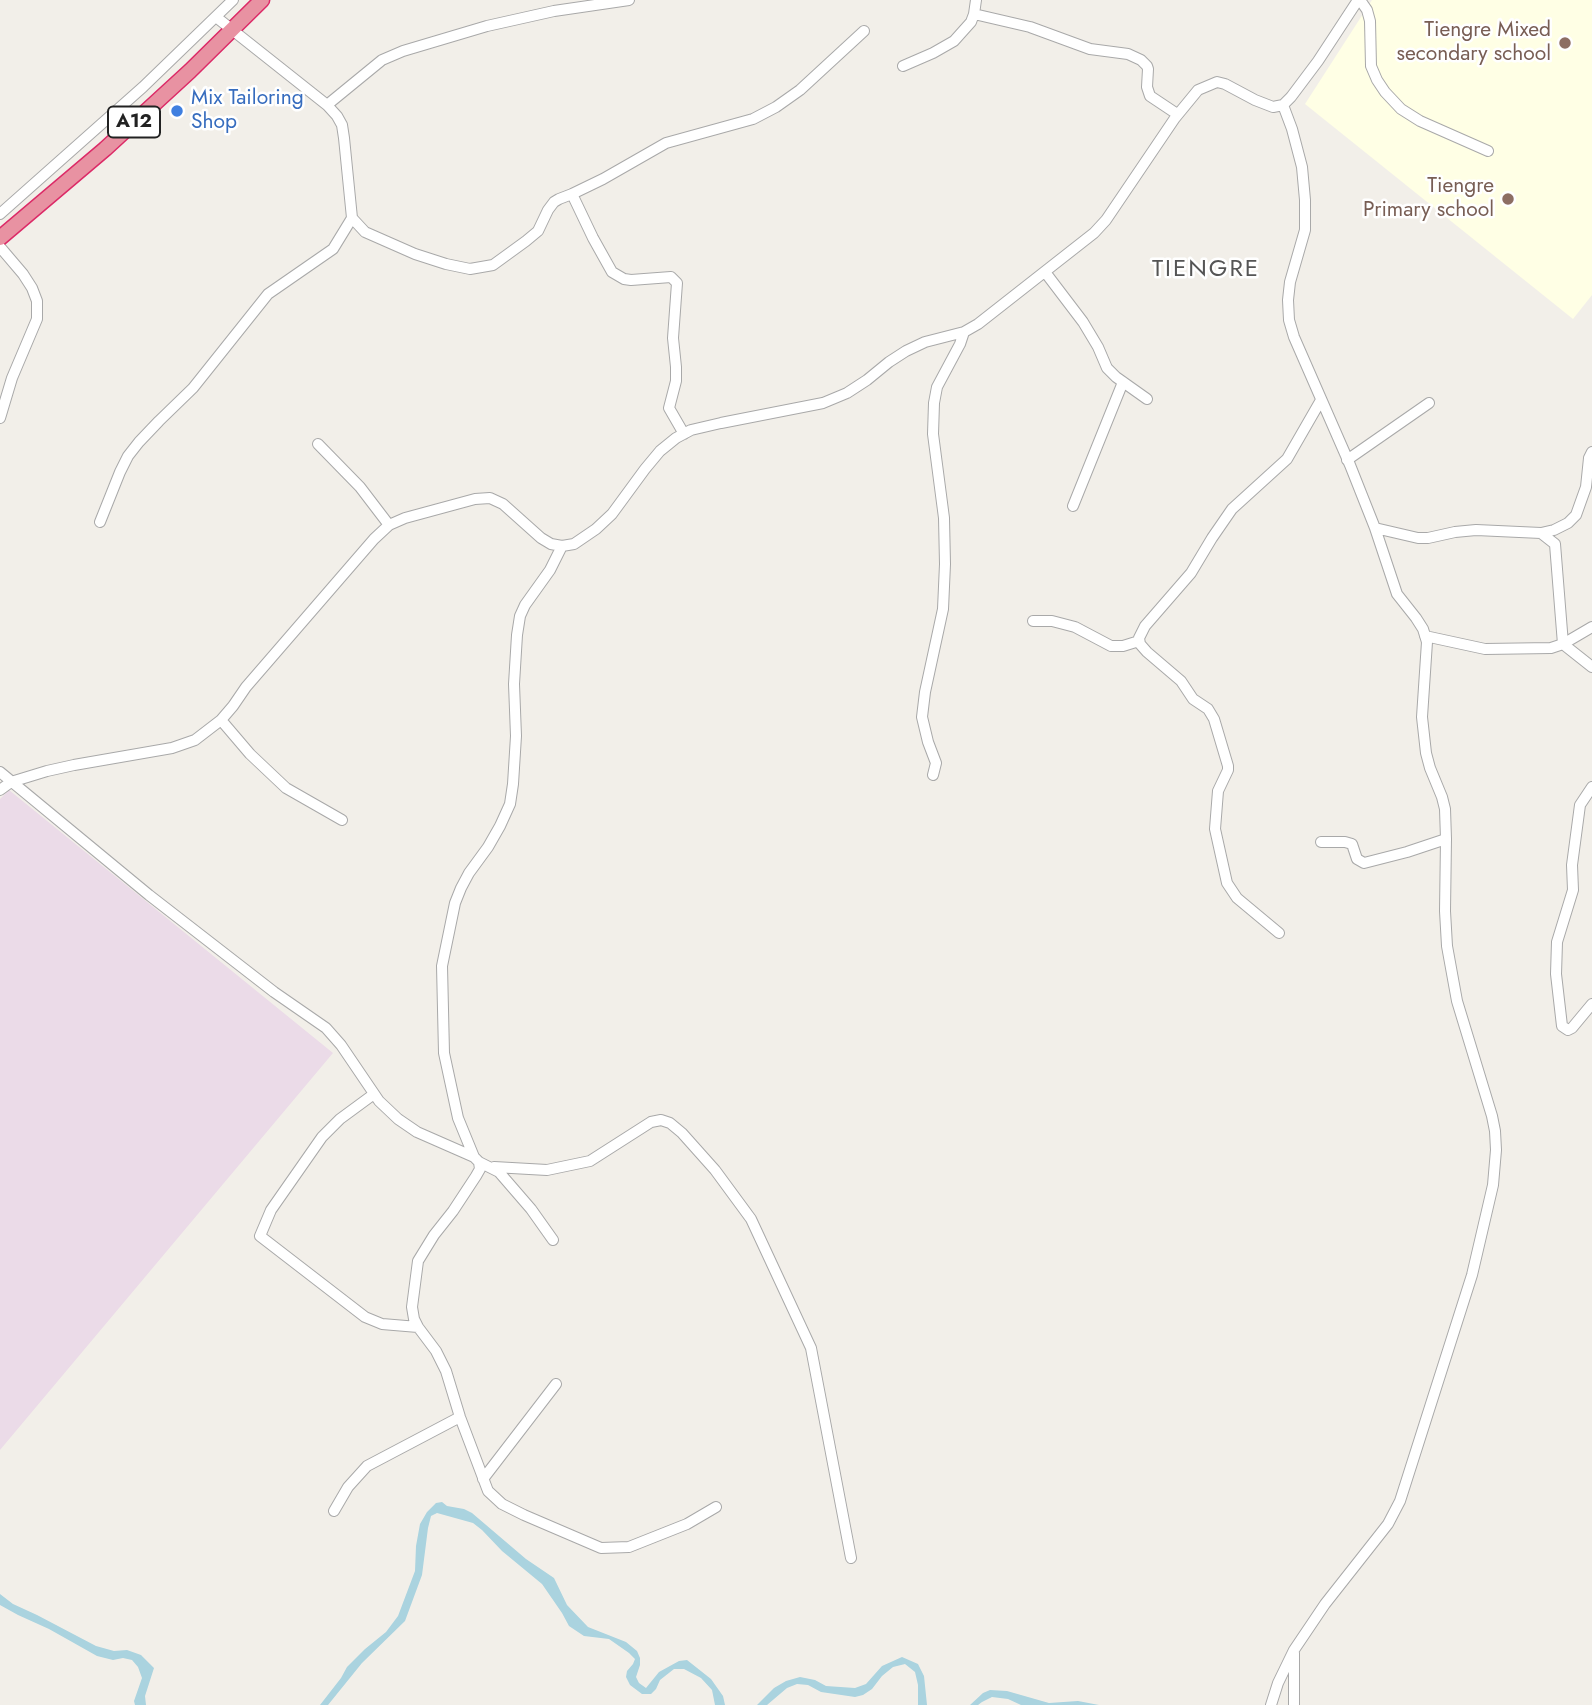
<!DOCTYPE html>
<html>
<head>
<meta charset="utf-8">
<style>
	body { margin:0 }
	canvas { display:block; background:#f2efe9 }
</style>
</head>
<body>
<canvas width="1592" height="1705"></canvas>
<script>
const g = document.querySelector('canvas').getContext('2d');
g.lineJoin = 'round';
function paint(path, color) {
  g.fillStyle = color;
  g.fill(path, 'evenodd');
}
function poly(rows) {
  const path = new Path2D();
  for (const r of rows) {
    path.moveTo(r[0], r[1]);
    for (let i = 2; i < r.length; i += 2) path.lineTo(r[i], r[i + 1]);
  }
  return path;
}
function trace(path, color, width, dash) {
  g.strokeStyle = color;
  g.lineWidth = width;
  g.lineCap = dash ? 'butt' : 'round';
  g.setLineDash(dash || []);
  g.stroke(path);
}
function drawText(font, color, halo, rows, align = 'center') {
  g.font = font + ' Jost,sans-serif';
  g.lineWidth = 5;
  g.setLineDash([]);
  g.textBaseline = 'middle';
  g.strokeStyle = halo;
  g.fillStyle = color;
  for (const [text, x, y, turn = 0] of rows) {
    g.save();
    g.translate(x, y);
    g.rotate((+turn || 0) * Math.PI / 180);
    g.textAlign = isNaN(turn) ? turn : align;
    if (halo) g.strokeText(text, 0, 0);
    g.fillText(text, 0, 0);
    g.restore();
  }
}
paint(poly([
	[9,790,333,1053,0,1450,0,799]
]), '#ebdbe8');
paint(poly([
	[1372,0,1592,0,1592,295,1573,319,1305,104]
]), '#ffffe5');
paint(poly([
	[442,1502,447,1506,464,1509,472,1513,526,1559,554,1578,567,1605,588,1627,626,1642,637,1651,640,1658,640,1665,636,1677,639,1683,646,1688,659,1672,679,1661,687,1660,711,1679,723,1696,725,1705,715,1705,712,1690,701,1678,684,1669,674,1669,660,1680,656,1689,651,1694,642,1694,630,1685,626,1677,627,1671,633,1664,635,1659,629,1653,609,1639,584,1636,569,1626,562,1613,542,1584,502,1551,482,1530,473,1523,437,1513,431,1516,428,1528,422,1575,405,1621,362,1663,328,1705,320,1705,341,1678,347,1667,365,1649,386,1632,398,1616,415,1571,416,1546,420,1524,427,1512,436,1503],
	[0,1594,13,1604,37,1615,96,1646,114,1651,127,1650,141,1655,154,1668,145,1696,146,1705,135,1705,134,1701,142,1678,138,1667,132,1660,123,1658,113,1660,97,1656,49,1629,18,1615,0,1605],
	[902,1657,918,1664,924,1676,927,1705,918,1705,918,1685,915,1672,905,1664,893,1667,882,1676,872,1689,863,1695,855,1697,821,1692,808,1685,797,1684,787,1688,767,1705,757,1705,774,1688,786,1681,800,1677,815,1680,826,1686,855,1688,866,1684,882,1666],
	[990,1690,1007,1691,1049,1703,1078,1701,1099,1705,1021,1705,1008,1699,992,1697,982,1702,978,1705,970,1705,983,1693]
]), '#aad3df');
const minor = poly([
	[1360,0,1367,10,1370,21,1371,66,1377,80,1385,92,1401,109,1420,121,1488,151],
	[974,14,1030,27,1090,49,1128,54,1141,60,1147,66,1148,69,1147,87,1150,96,1177,114],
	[216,17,327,105,337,116,342,125,344,138,352,218,365,232,415,254,446,264,470,269,493,265,526,241,538,231,548,210,554,202,559,199,572,194,603,179,666,143,753,119,776,107,800,90,864,31],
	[903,66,933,53,954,41,971,22,974,14,976,0],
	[327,105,382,60,403,51,487,26,554,11,629,0],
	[572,194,593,238,612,272,624,279,631,280,671,277,677,283,673,338,676,367,676,381,669,408,684,434],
	[0,214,143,87,233,0],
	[0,247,23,274,32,288,37,301,37,319,12,378,0,418],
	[1045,272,1083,322,1098,347,1107,368,1116,377,1147,399],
	[318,444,360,487,389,525],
	[1347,460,1429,403],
	[1073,506,1123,382],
	[100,522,120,472,128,456,139,442,159,421,193,388,268,294,333,249,352,218],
	[1375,528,1418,538,1428,538,1455,532,1476,530,1541,533,1554,530,1568,523,1576,515,1586,487,1589,458,1592,452],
	[1541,533,1555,544,1563,644,1592,667],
	[1033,621,1052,621,1075,627,1111,646,1123,646,1139,641],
	[1425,636,1485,649,1551,648,1563,644,1592,627],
	[221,720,250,754,286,788,342,820],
	[0,772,149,895,274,992,326,1028,341,1045,379,1101,398,1119,417,1132,474,1157,479,1162,499,1172,531,1209,553,1240],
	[933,775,936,763,928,742,922,717,925,692,943,609,945,564,944,518,933,434,934,403,937,387,960,344,964,332],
	[1592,787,1580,805,1572,865,1573,890,1557,942,1556,974,1562,1026,1568,1030,1572,1028,1592,1004],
	[0,790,11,782,47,771,74,765,172,748,195,740,221,720,233,706,246,687,374,539,389,525,405,518,475,499,490,498,503,504,541,538,551,544,562,546,574,544,596,529,612,514,645,469,660,451,676,438,691,430,721,423,823,403,847,393,867,380,889,362,906,351,925,342,964,332,978,324,1094,233,1106,220,1175,118,1198,90,1217,82,1225,84,1255,100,1273,107,1283,105,1291,97,1318,61,1358,0],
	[1321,842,1345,842,1352,844,1357,859,1364,863,1407,852,1446,839],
	[1279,933,1237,898,1227,883,1215,829,1218,791,1228,770,1228,766,1214,719,1208,709,1193,699,1181,681,1147,652,1140,644,1139,638,1145,626,1191,573,1212,538,1232,509,1287,459,1321,400],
	[374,1094,340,1119,322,1137,271,1210,260,1236,365,1317,382,1324,418,1327],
	[474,1157,458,1118,444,1053,442,966,455,903,461,888,469,873,488,847,500,826,510,804,513,784,516,736,514,684,517,635,520,616,525,605,550,570,562,546],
	[479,1162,480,1169,476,1176,453,1211,434,1235,418,1261,412,1307,414,1319,418,1327,436,1351,446,1371,460,1417,488,1491,502,1504,524,1515,601,1548,629,1547,687,1524,716,1507],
	[494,1167,547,1170,590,1161,651,1122,661,1120,670,1123,682,1133,715,1170,751,1219,811,1348,851,1558],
	[483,1479,556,1384],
	[334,1511,348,1487,367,1466,460,1417],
	[1294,1653,1294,1705],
	[1271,1705,1278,1683,1294,1650,1325,1604,1388,1524,1400,1501,1472,1275,1493,1185,1496,1150,1495,1131,1492,1116,1457,1001,1447,946,1445,911,1446,839,1445,809,1442,797,1430,768,1426,753,1422,717,1427,642,1423,629,1416,618,1397,594,1375,528,1350,465,1294,337,1289,320,1288,300,1290,282,1305,230,1305,200,1302,167,1292,129,1283,105]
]);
const highway = poly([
	[0,238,105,149,190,71,262,0]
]);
trace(minor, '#a9a9a9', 12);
trace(highway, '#dc2a67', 17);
trace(minor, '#fff', 10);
trace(highway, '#e892a2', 14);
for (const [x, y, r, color] of [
	[1565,43,7,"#8d6e63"],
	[177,111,7,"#3f7fe0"],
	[1508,199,7,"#8d6e63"]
]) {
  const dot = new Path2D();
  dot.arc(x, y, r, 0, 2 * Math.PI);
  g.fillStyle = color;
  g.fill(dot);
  trace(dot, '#fff', 2.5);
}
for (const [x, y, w] of [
	[134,122,52]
]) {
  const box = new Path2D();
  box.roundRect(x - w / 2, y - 15.5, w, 31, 5);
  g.fillStyle = '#fff';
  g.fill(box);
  trace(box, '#222', 2);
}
drawText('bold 19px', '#222', null, [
	["A12",134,122]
]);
drawText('21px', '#785e54', '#fff', [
	["Tiengre Mixed",1551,31],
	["secondary school",1551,55],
	["Tiengre",1494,187],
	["Primary school",1494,211]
], 'right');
drawText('21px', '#366cbe', '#fff', [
	["Mix Tailoring",191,99],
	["Shop",191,123]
], 'left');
g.letterSpacing = '2px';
drawText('24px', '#555', '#fff', [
	["TIENGRE",1206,270]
]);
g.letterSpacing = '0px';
</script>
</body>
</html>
